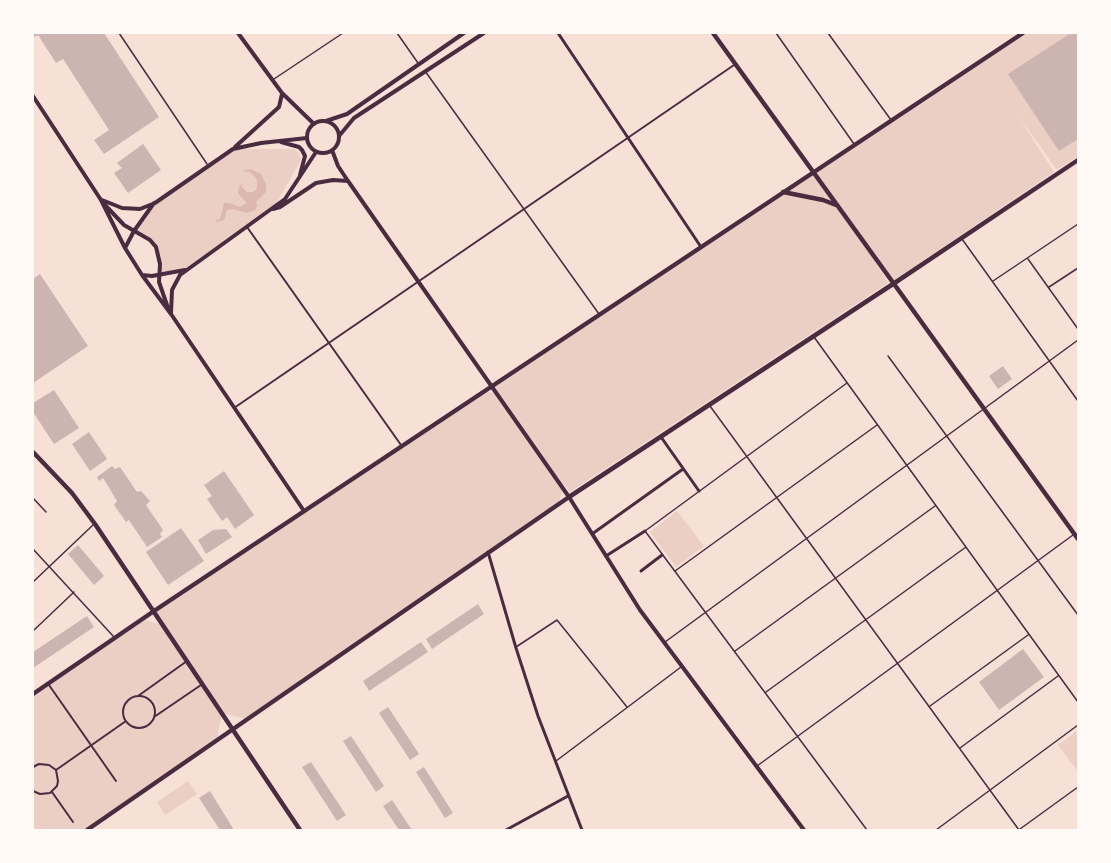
<!DOCTYPE html>
<html>
<head>
<meta charset="utf-8">
<style>
	body { margin:0 }
	#map { position:relative; width:1111px; height:863px; overflow:hidden; background:#f7e1d7; font-family:Spectral,serif }
	canvas { display:block }
	.frame { position:absolute; inset:0; border:34px solid #fffaf5; pointer-events:none }
</style>
</head>
<body>
<div id="map">
<canvas width="1111" height="863"></canvas>
<div class="frame"></div>
</div>
<script>
const g = document.querySelector('canvas').getContext('2d');
g.lineJoin = 'round';
function paint(path, color) {
  g.fillStyle = color;
  g.fill(path, 'evenodd');
}
function poly(rows) {
  const path = new Path2D();
  for (const r of rows) {
    if (r.length === 3) {
      path.moveTo(r[0] + r[2], r[1]);
      path.arc(r[0], r[1], r[2], 0, 2 * Math.PI);
      continue;
    }
    path.moveTo(r[0], r[1]);
    for (let i = 2; i < r.length; i += 2) path.lineTo(r[i], r[i + 1]);
  }
  return path;
}
function trace(path, color, width, dash) {
  g.strokeStyle = color;
  g.lineWidth = width;
  g.lineCap = dash ? 'butt' : 'round';
  g.setLineDash(dash || []);
  g.stroke(path);
}
paint(poly([
	[1023,33,1078,33,1078,156,1057,170,1017,114,1054,172,894,280,860,237,888,283,570,492,547,464,563,489,558,504,247,719,222,713,217,739,87,830,33,830,33,695,142,619,162,625,154,611,485,391,497,394,493,386],
	[233,149,294,149,299,153,301,160,273,209,187,270,159,275,159,256,150,240,134,231,155,203],
	[677,511,704,546,676,567,650,532],
	[1078,730,1078,772,1058,745],
	[188,781,197,794,165,815,157,802]
]), '#ebcfc5');
paint(poly([
	[250,169,261,174,266,184,266,192,256,202,257,206,255,210,247,213,233,209,227,210,224,220,216,222,216,220,220,219,224,203,229,203,240,207,247,203,238,193,239,187,243,183,242,187,247,192,253,192,257,189,257,180,254,176,250,172,242,171]
]), '#dcb8b0');
paint(poly([
	[33,33,104,33,159,117,104,154,94,140,109,130,63,59,56,63,38,35,33,38],
	[1071,33,1078,33,1078,139,1059,151,1008,74],
	[143,144,161,170,128,193,114,173,122,168,117,163],
	[40,274,88,346,33,383,33,279],
	[1003,366,1012,379,998,389,989,376],
	[54,390,79,428,54,444,33,412,33,403],
	[89,432,107,459,90,471,72,444],
	[112,466,115,469,120,467,137,492,141,491,150,501,146,505,163,530,160,534,162,537,147,547,129,520,126,522,114,505,117,501,103,478,99,481,97,477],
	[224,471,254,515,235,529,227,517,222,521,207,499,212,496,204,485],
	[181,528,204,561,168,585,146,552],
	[226,529,232,537,206,554,198,540,213,530],
	[78,545,104,576,94,585,68,554],
	[478,604,484,614,432,649,426,639],
	[87,616,94,627,33,668,33,652],
	[421,642,428,652,369,691,363,681],
	[1023,649,1044,677,999,710,979,682],
	[388,707,419,754,410,760,379,713],
	[351,736,384,786,376,792,343,741],
	[311,762,346,815,337,821,302,767],
	[424,767,453,813,445,818,416,772],
	[210,791,234,830,220,830,199,798],
	[392,800,412,830,399,830,383,806]
]), '#ccb4b1');
trace(poly([
	[119,33,207,164],
	[397,33,418,63],
	[776,33,854,144],
	[828,33,891,120],
	[425,71,599,314],
	[274,79,343,33],
	[962,239,1078,401],
	[1028,259,1078,329],
	[993,281,1078,224],
	[1049,287,1078,268],
	[814,337,1078,702],
	[888,356,1078,615],
	[847,383,645,531,867,830],
	[710,406,1019,830],
	[33,498,46,512],
	[33,549,114,637],
	[675,571,877,425],
	[33,582,93,525],
	[33,631,74,592],
	[665,642,1078,340],
	[516,647,557,620,627,707],
	[735,651,935,506],
	[766,692,966,547],
	[930,706,1028,635],
	[960,748,1058,676],
	[556,761,681,667],
	[757,766,1073,535],
	[1020,829,1078,787],
	[936,830,1078,725]
]), '#4a2c40', 1.5);
trace(poly([
	[247,227,401,445],
	[234,408,734,65],
	[49,685,116,781],
	[138,696,187,661],
	[139,712,16],
	[154,717,201,685],
	[33,767,39,764,49,765,56,770,58,781,57,786,50,793,40,794,33,791],
	[56,770,126,721],
	[52,792,73,822]
]), '#4a2c40', 2);
trace(poly([
	[558,33,701,247],
	[661,437,699,491],
	[592,534,683,469],
	[488,552,516,648,538,716,582,830],
	[606,556,645,531],
	[641,571,662,555],
	[506,830,568,796]
]), '#4a2c40', 3);
trace(poly([
	[238,33,282,93,314,124],
	[33,96,101,200,125,248,142,275,171,314,304,511],
	[326,121,347,114,464,33],
	[323,137,16],
	[339,136,354,118,484,33],
	[281,142,299,147,302,150,305,156,300,175],
	[235,147,279,107,282,94],
	[332,150,338,166,348,181,569,497,640,610,804,830],
	[102,200,122,208,140,209,155,203,233,149,261,143,307,138],
	[105,205,124,225,150,240,156,247,160,264,159,282,168,308],
	[273,209,280,207,316,183,333,180,348,181],
	[125,248,134,231,154,203],
	[142,275,152,276,185,270],
	[171,313,172,290,180,275,285,199,316,152]
]), '#4a2c40', 4);
trace(poly([
	[713,33,1078,539],
	[783,192,823,200,836,205],
	[33,452,72,493,95,524,300,830],
	[33,694,154,611,1023,33],
	[87,830,569,497,893,284,1078,160]
]), '#4a2c40', 4.5);
</script>
</body>
</html>
